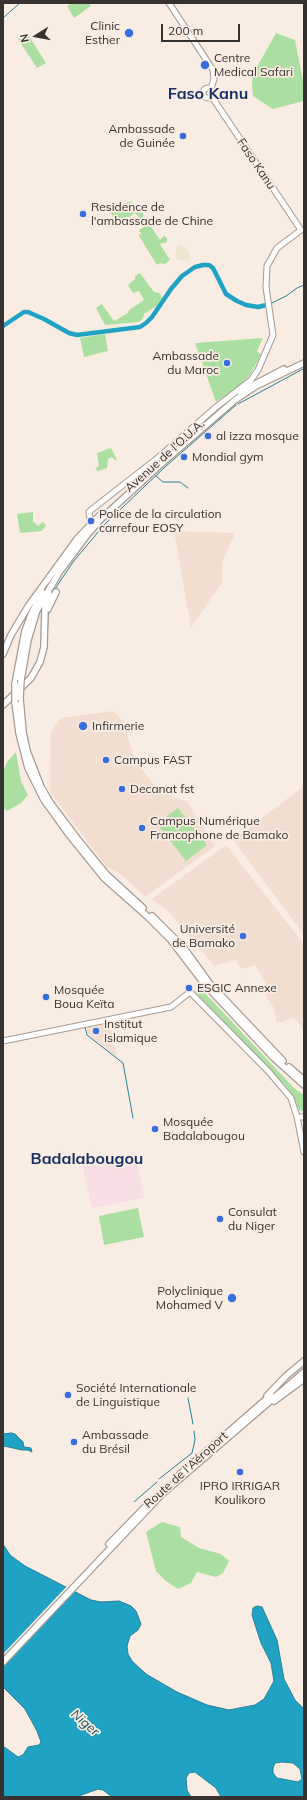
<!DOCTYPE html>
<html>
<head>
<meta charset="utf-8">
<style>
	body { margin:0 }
	#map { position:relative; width:307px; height:1800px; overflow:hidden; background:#f9ece3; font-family:Mulish,sans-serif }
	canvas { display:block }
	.frame { position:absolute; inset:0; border:4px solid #37322f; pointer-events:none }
	.north { position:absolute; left:16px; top:16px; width:40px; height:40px; -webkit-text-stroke:3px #f9ece3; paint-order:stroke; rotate:259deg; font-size:11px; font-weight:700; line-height:16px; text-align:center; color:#37322f }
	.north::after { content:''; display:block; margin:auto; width:14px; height:18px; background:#37322f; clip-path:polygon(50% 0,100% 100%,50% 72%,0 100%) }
	.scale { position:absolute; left:161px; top:24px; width:79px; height:18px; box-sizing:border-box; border:2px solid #37322f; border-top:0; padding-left:5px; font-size:12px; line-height:14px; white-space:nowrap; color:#37322f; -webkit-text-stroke:3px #f9ece3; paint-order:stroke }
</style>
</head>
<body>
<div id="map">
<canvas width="307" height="1800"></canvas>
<div class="frame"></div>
<div class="north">N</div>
<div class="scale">200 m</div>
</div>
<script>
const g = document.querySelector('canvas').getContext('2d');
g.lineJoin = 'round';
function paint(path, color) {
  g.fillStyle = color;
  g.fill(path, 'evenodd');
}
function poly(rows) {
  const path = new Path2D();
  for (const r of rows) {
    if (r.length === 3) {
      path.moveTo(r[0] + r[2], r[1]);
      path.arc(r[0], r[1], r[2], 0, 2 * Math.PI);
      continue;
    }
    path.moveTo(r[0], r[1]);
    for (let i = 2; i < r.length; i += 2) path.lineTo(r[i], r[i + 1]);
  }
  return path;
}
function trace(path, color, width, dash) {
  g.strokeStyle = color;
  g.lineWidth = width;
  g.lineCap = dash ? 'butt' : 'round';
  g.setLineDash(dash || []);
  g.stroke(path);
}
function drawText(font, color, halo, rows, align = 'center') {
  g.font = font + ' Mulish,sans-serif';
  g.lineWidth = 3.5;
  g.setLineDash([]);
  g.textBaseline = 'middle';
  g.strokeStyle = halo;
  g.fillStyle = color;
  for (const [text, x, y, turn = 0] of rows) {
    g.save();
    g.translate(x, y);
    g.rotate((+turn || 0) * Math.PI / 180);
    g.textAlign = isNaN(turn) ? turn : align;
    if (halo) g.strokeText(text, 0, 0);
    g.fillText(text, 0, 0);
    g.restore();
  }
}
paint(poly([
	[135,1153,144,1198,92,1208,82,1163]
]), '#f7dde4');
paint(poly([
	[179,244,187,248,191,258,187,261,177,259,176,256,176,248]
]), '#eee4cf');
paint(poly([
	[174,531,235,533,222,563,222,583,191,627],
	[113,711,124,722,134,759,157,789,188,803,215,846,145,897,124,877,106,866,50,792,51,732,61,718],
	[304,786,304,935,233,840],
	[226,845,304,944,304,1030,294,1018,277,1023,274,1008,266,997,265,981,255,965,241,969,236,960,214,966,171,914,152,899],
	[110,1023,117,1057,88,1034,87,1031,87,1028]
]), '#f1ded1');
paint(poly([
	[72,3,89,3,91,6,74,18,67,6],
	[27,33,46,63,37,68,18,39],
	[276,33,295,40,304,85,304,101,273,109,253,96,252,85,253,74],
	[131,201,132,204,130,206,132,211,139,207,144,216,140,219,135,213,118,225,109,210,116,207,125,211,122,205],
	[149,224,160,240,164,236,167,238,167,242,160,244,170,260,165,264,160,263,157,265,139,236,139,234,142,235,139,230],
	[140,273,154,292,160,293,162,298,158,305,144,314,143,318,139,322,105,325,96,308,102,304,114,321,128,313,129,310,144,300,139,291,133,293,128,285,135,279,135,276],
	[105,334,108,351,84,357,80,338],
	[263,338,257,351,261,355,249,376,238,387,216,402,195,343],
	[111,448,117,460,115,460,112,457,108,459,107,468,98,471,95,469,99,466,97,453],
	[33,512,33,521,38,526,43,522,46,525,42,531,20,533,17,514],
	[16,752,21,781,28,795,21,803,7,811,3,808,3,772,7,762],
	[178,808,207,845,186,861,157,824],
	[201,986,202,990,295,1089,304,1095,304,1111,299,1110,288,1088,195,992],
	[138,1208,144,1237,104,1245,99,1216],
	[162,1522,180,1527,181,1537,199,1548,221,1554,229,1561,223,1573,216,1577,197,1572,191,1583,178,1589,166,1581,156,1571,146,1532]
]), '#abdfa2');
const water = poly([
	[11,1433,15,1434,23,1442,24,1447,31,1448,32,1452,28,1450,22,1450,4,1446,3,1434,11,1433],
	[3,1544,10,1555,25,1566,91,1600,101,1602,119,1601,131,1606,136,1611,141,1624,138,1630,130,1636,127,1646,128,1654,132,1661,146,1674,177,1692,207,1705,229,1710,255,1705,264,1699,274,1681,271,1663,261,1643,252,1615,253,1608,257,1606,262,1607,277,1640,284,1679,295,1700,304,1709,304,1797,221,1797,216,1788,195,1772,189,1773,186,1778,187,1790,191,1797,112,1797,103,1790,98,1789,76,1797,3,1797,3,1746,18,1757,23,1755,28,1747,39,1745,41,1742,37,1731,25,1709,3,1687,3,1544],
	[282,1762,293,1763,300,1769,302,1779,298,1782,277,1778,273,1773,273,1768,275,1763,282,1762]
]);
paint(water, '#1fa2c3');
trace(water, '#268097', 1);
paint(poly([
	[68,1585,76,1590,3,1667,3,1654]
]), '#f9ece3');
trace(poly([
	[3,18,20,3],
	[270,304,286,296,297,288,304,285],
	[238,404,303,369],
	[156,476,163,482,180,482,188,488],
	[53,592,73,562,104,525,165,467,236,405],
	[47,649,48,615,51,609],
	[119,1020,125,1019],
	[85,1027,87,1035,123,1063,133,1118],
	[188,1398,193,1424],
	[159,1479,192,1453,195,1440,194,1431],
	[134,1502,157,1482]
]), '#268097', 1);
trace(poly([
	[3,326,24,312,28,312,44,319,69,333,77,335,140,327,146,323,152,317,171,289,182,276,195,267,203,265,209,265,213,268,226,294,237,301,246,305,258,307,266,305]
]), '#1fa2c3', 4.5);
const major = poly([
	[169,3,213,70,214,79,211,89],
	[208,93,5],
	[96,524,90,518,89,512,91,510,159,457,215,408,251,380,258,370,273,335,266,287,267,266,277,248,301,230,212,97],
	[3,1041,166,1008,171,1007,190,992,269,1072,291,1098,297,1117,304,1152],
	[297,1117,304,1117]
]);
const highway = poly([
	[240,392,284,369],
	[48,609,56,592],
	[3,654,11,635,29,605,77,539,100,515],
	[21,680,28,640,37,610,60,571,87,535,101,519,161,464,235,400,256,386,304,363],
	[15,684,25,631,31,615,42,592],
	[20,698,23,732,27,751,41,787,51,804,79,841,106,874,143,908],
	[15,702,19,733,28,768,44,800,67,832,104,878,148,917,171,940,203,982,274,1058,304,1085],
	[3,705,31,678,40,662,44,647,45,607,49,594],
	[152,916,184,948,210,984,283,1061],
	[289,1067,304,1080],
	[267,1396,286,1376,304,1361],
	[274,1401,304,1379],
	[178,1476,271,1395],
	[109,1544,150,1502],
	[3,1662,161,1495,304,1372]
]);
trace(major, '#a69a92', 7);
trace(highway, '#a69a92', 8);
trace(major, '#fff', 5);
trace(highway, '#fff', 5.5);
const highwayBridge = poly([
	[20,698,21,680],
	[15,702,15,684]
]);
trace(highwayBridge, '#a69a92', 8, []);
trace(highwayBridge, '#fff', 5.5);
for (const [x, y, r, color] of [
	[129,33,5,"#366edd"],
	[205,65,5,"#366edd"],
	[183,136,4,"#366edd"],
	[83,214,4,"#366edd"],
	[227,363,4,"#366edd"],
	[208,436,4,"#366edd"],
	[184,457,4,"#366edd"],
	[91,521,4,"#366edd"],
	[83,726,5,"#366edd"],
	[106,760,4,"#366edd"],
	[122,789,4,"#366edd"],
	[142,828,4,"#366edd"],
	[243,936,4,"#366edd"],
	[189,988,4,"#366edd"],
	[46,997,4,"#366edd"],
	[96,1031,4,"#366edd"],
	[155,1129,4,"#366edd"],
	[220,1219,4,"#366edd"],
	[232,1298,5,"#366edd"],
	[68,1395,4,"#366edd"],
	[74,1442,4,"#366edd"],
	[240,1472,4,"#366edd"]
]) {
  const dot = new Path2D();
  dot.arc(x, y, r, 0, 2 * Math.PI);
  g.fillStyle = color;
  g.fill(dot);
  trace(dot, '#f9ece3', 1.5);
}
drawText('12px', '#37322f', '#f9ece3', [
	["Clinic",120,26,"right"],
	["Esther",120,40,"right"],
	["Centre",214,58],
	["Medical Safari",214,72],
	["Ambassade",175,129,"right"],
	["de Guinée",175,143,"right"],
	["Residence de",91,207],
	["l'ambassade de Chine",91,221],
	["Ambassade",219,356,"right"],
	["du Maroc",219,370,"right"],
	["al izza mosque",216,436],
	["Mondial gym",192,457],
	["Police de la circulation",99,514],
	["carrefour EOSY",99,528],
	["Infirmerie",92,726],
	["Campus FAST",114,760],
	["Decanat fst",130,789],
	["Campus Numérique",150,821],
	["Francophone de Bamako",150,835],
	["Université",235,929,"right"],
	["de Bamako",235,943,"right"],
	["ESGIC Annexe",197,988],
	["Mosquée",54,990],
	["Boua Keïta",54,1004],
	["Institut",104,1024],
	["Islamique",104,1038],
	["Mosquée",163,1122],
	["Badalabougou",163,1136],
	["Consulat",228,1212],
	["du Niger",228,1226],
	["Polyclinique",223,1291,"right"],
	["Mohamed V",223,1305,"right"],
	["Société Internationale",76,1388],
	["de Linguistique",76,1402],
	["Ambassade",82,1435],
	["du Brésil",82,1449],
	["IPRO IRRIGAR",240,1486,"center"],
	["Koulikoro",240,1500,"center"]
], 'left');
drawText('12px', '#37322f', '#f9ece3', [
	["Faso Kanu",256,164,56],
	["Avenue de l'O.U.A.",165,456,-42],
	["Route de l'Aéroport",186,1470,-42]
]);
drawText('italic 13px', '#1c4e5c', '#f9ece3', [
	["Niger",85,1723,41]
]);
drawText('bold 16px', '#153066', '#f9ece3', [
	["Faso Kanu",208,94],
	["Badalabougou",87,1159]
]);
</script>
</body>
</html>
